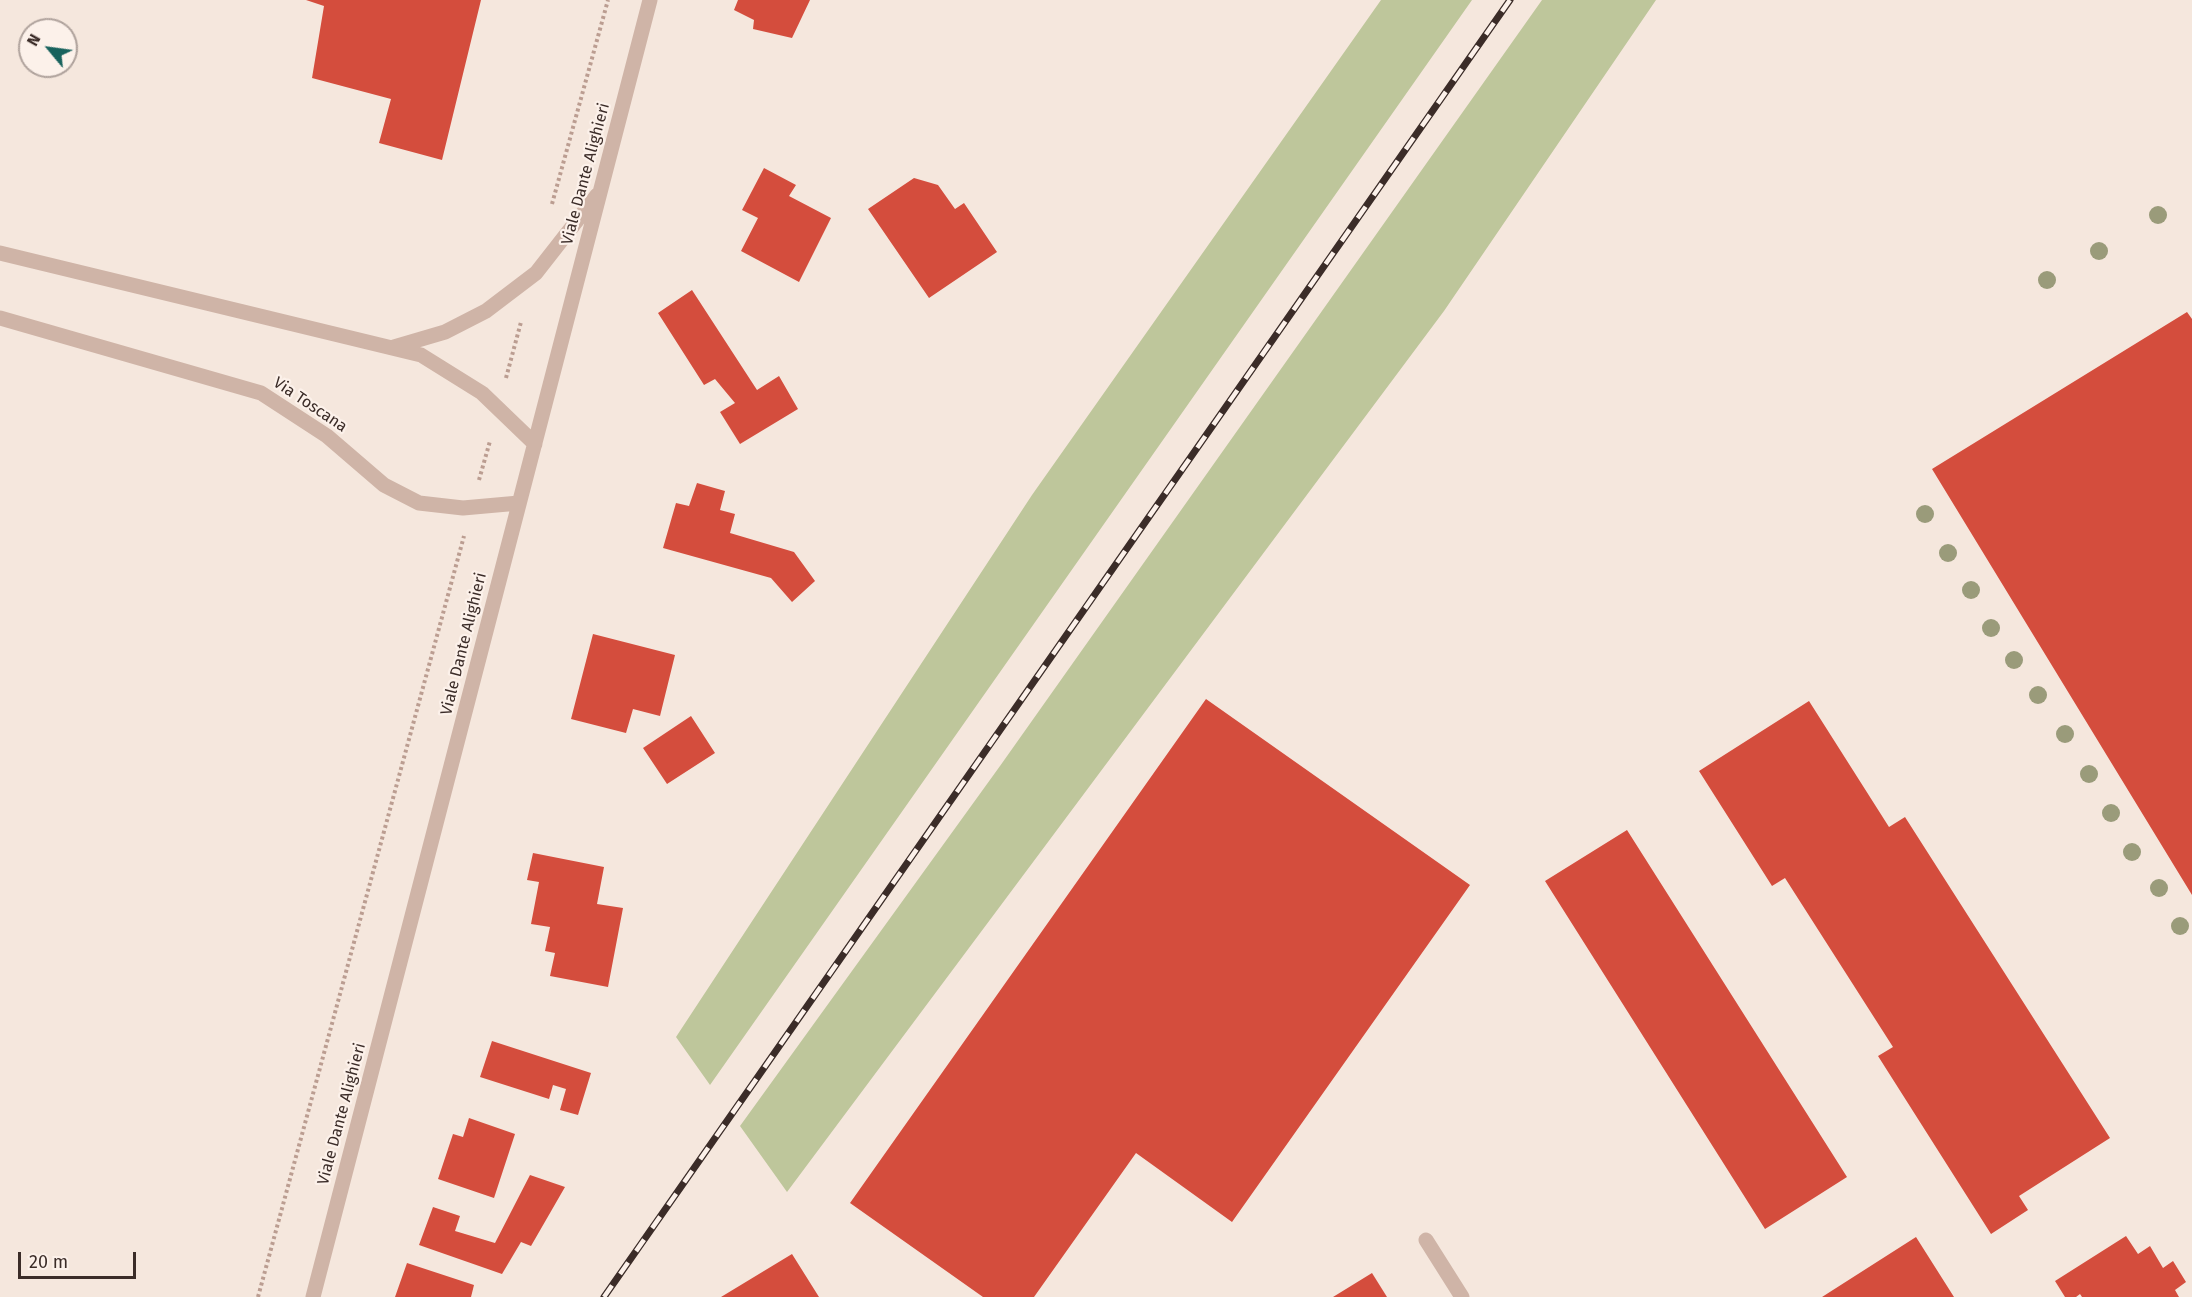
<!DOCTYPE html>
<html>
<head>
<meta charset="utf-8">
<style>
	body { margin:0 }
	#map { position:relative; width:2192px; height:1297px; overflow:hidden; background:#f5e7dd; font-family:"Fira Sans",sans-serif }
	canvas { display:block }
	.north { position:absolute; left:18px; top:18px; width:60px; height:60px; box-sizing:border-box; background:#fcf1ea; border:2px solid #afa29c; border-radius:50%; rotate:299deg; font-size:16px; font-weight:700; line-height:24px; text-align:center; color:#3b2c28 }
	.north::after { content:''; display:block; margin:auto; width:21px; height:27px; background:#18625d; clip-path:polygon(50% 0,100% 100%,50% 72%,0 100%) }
	.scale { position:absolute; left:18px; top:1252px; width:118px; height:27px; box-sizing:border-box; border:3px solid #3b2c28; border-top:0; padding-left:8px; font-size:18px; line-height:21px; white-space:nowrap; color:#3b2c28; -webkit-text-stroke:4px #fcf1ea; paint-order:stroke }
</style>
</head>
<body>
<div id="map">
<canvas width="2192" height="1297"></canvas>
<div class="north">N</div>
<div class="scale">20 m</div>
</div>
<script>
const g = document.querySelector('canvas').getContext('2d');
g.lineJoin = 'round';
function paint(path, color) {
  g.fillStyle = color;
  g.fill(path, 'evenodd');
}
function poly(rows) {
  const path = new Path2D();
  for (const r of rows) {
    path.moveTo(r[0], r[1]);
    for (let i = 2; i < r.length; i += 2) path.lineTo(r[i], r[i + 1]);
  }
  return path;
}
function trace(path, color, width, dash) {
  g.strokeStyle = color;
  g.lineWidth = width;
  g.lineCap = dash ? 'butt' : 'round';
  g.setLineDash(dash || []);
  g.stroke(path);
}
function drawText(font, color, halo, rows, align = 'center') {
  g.font = font + ' "Fira Sans",sans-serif';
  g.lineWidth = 4.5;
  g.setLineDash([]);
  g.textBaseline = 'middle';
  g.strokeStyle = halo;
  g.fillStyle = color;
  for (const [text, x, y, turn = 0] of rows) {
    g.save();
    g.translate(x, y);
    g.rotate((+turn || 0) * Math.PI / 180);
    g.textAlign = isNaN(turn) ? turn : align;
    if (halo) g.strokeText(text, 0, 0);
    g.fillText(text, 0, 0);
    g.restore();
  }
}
paint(poly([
	[1381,0,1472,0,710,1085,676,1037,1032,495],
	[1542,0,1656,0,1444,311,787,1192,740,1126,1000,766]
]), '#bec69b');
paint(poly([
	[306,0,481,0,442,160,379,143,391,99,312,78,324,6],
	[738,0,810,0,792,38,753,29,754,20,734,10],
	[764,168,796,185,789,196,831,218,799,282,741,251,758,218,742,210],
	[914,178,938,185,955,209,964,203,997,252,929,298,868,209],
	[692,290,757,390,779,376,798,409,740,444,720,412,735,403,715,379,704,385,658,313],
	[2187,312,2192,319,2192,895,1932,469],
	[697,483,725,491,720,510,735,514,730,533,794,552,815,581,792,602,771,578,663,548,676,503,689,506],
	[593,634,675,655,660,716,633,709,626,733,571,719],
	[1206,699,1470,885,1232,1222,1136,1153,1034,1297,983,1297,850,1203],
	[1809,701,1889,827,1905,817,2110,1138,2019,1196,2028,1210,1991,1234,1878,1056,1893,1047,1785,878,1772,886,1699,771],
	[691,716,715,753,667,784,643,748],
	[1627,830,1847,1177,1765,1229,1545,881],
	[533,853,604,867,597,904,623,908,608,987,550,976,555,953,545,951,550,927,531,924,539,882,527,880],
	[492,1041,591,1073,578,1115,560,1110,566,1089,553,1085,549,1099,480,1077],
	[469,1118,515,1134,494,1198,438,1179,453,1134,463,1137],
	[530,1175,565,1187,531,1246,521,1242,502,1274,419,1245,433,1207,460,1216,455,1231,495,1243],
	[2126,1236,2138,1254,2150,1246,2163,1268,2173,1261,2186,1282,2175,1290,2179,1297,2082,1297,2080,1294,2076,1297,2065,1297,2055,1281],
	[1916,1237,1954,1297,1822,1297],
	[792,1254,819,1297,721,1297],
	[407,1263,474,1285,471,1297,395,1297],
	[1372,1273,1387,1297,1333,1297]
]), '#d44d3d');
trace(poly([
	[552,204,608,0],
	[506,378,521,322],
	[479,480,490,441],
	[258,1297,464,536]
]), '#bb9d91', 4, [3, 3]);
trace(poly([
	[0,253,421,355,482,393,535,444],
	[0,318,261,393,327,436,384,485,419,503,463,508,519,503],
	[394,347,445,332,486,311,536,273,597,195],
	[1426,1240,1462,1297],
	[313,1297,650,0]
]), '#cfb4a7', 15);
const rail = poly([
	[604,1297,1510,0]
]);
trace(rail, '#3b2c28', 7);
trace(rail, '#fcf1ea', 4.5, [14]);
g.fillStyle = '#9a9b7a';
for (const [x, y] of [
	[2158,215],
	[2099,251],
	[2047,280],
	[1925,514],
	[1948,553],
	[1971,590],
	[1991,628],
	[2014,660],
	[2038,695],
	[2065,734],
	[2089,774],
	[2111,813],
	[2132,852],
	[2159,888],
	[2180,926]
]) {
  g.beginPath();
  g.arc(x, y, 9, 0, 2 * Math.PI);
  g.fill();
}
drawText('16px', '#3b2c28', '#fcf1ea', [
	["Viale Dante Alighieri",586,174,-75],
	["Via Toscana",310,405,34],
	["Viale Dante Alighieri",464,644,-76],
	["Viale Dante Alighieri",342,1114,-75]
]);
</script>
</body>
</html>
